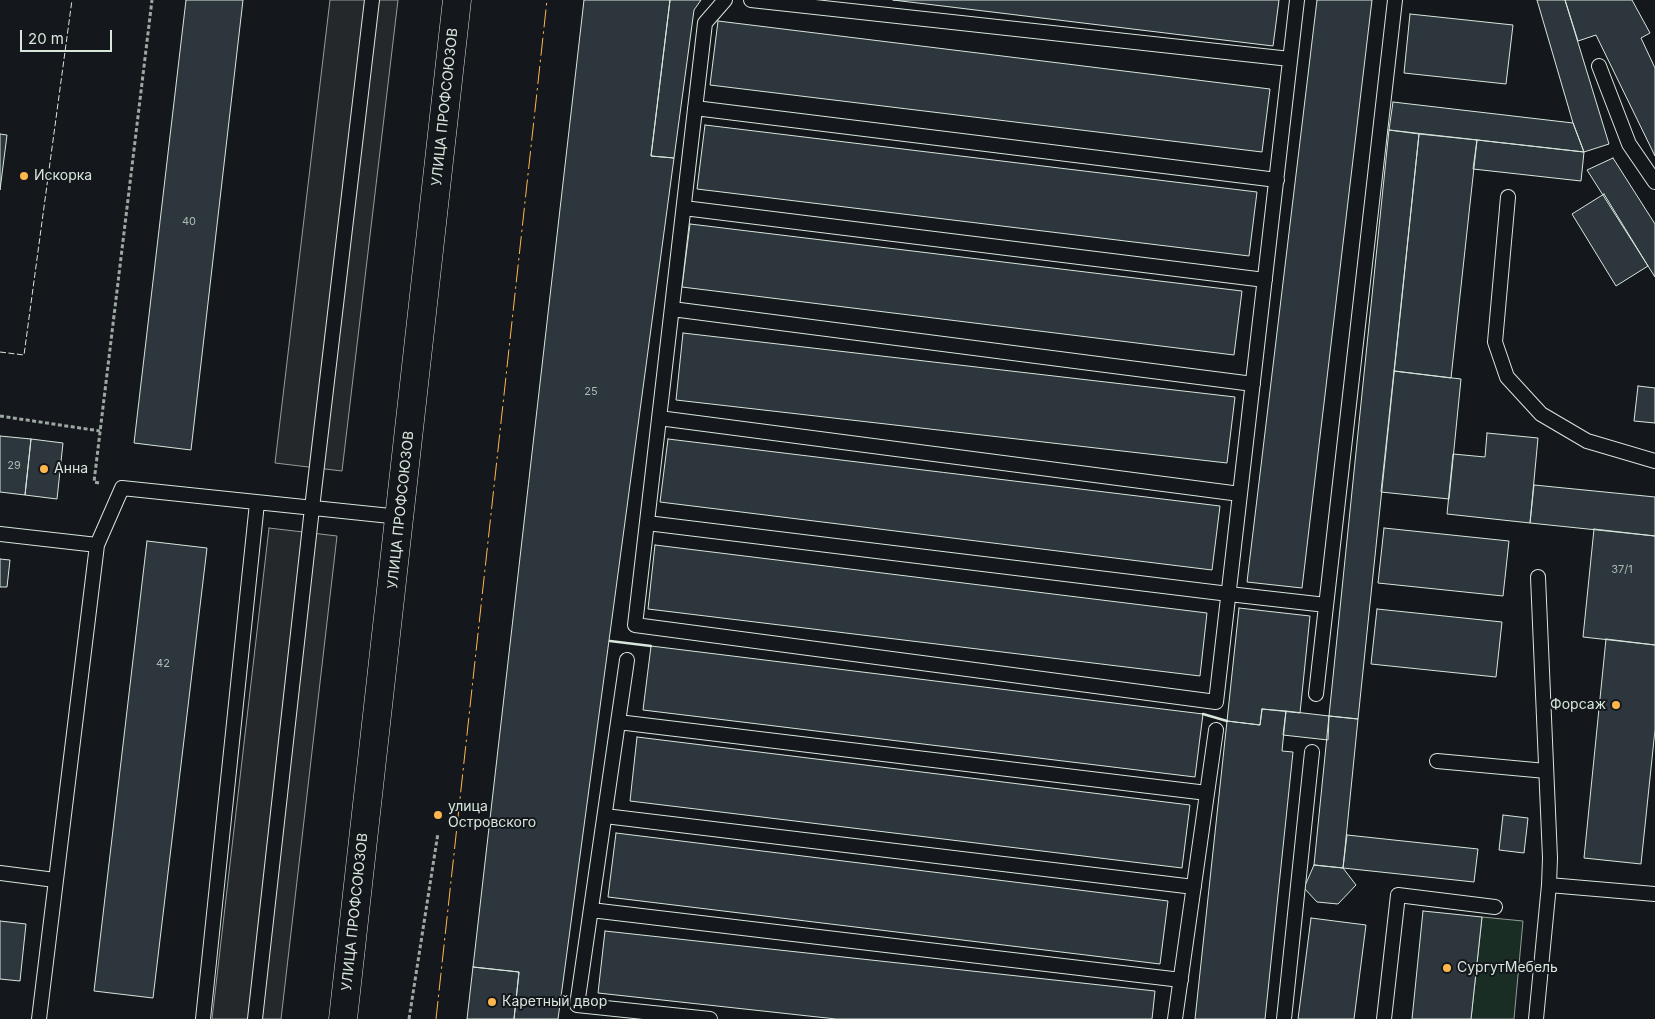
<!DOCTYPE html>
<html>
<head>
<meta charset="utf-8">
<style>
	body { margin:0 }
	#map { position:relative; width:1655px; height:1019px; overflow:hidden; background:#14181c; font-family:Inter,sans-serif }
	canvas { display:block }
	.scale { position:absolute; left:20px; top:30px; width:92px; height:22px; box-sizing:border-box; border:2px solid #d8e6dc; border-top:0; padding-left:6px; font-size:15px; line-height:18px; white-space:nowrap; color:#d8e6dc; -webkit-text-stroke:4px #14181c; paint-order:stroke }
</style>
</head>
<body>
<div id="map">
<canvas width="1655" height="1019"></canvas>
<div class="scale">20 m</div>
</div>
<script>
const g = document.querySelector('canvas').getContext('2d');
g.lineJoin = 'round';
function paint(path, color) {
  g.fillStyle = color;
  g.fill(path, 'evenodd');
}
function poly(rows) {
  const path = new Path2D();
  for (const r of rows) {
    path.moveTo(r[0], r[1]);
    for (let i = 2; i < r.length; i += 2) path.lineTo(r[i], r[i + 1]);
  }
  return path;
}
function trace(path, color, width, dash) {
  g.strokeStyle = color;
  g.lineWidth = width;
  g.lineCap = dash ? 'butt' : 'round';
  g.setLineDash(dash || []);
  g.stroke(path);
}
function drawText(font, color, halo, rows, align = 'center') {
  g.font = font + ' Inter,sans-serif';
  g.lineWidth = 4;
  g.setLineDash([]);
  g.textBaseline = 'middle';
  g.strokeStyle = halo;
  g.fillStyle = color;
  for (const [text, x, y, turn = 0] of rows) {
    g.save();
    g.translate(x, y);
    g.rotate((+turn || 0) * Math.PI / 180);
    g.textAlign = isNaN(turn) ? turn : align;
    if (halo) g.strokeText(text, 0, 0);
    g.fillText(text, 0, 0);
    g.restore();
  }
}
const green = poly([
	[1482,917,1523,921,1514,1019,1471,1019,1482,917]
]);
paint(green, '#1a2d24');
trace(green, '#939e99', 1);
const parking = poly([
	[330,0,398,0,342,471,275,463,330,0],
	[269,528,337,536,281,1019,212,1019,269,528]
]);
paint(parking, '#24282b');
trace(parking, '#939e99', 1);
const building = poly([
	[186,0,243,0,191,450,134,443,186,0],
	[584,0,670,0,651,156,674,158,558,1019,514,1019,519,972,473,967,584,0],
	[670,0,701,0,694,10,674,158,651,156,670,0],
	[893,0,1279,0,1273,46,893,0],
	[1317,0,1372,0,1302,588,1247,582,1317,0],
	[1537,0,1565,0,1609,144,1584,152,1573,123,1537,0],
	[1565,0,1632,0,1650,33,1641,38,1655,68,1655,156,1596,35,1578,41,1565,0],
	[1410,14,1513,25,1506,84,1404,73,1410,14],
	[718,21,1270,89,1262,152,710,85,718,21],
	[1393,102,1573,123,1584,152,1389,130,1393,102],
	[705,125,1257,192,1249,256,697,189,705,125],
	[1389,130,1419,134,1358,719,1329,716,1389,130],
	[0,134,7,135,0,190,0,134],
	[1419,134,1477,140,1451,378,1394,371,1419,134],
	[1477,140,1584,152,1581,181,1473,169,1477,140],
	[1613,158,1655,224,1655,277,1587,170,1613,158],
	[1604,194,1648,266,1616,286,1572,214,1604,194],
	[690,224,1242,291,1234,355,682,287,690,224],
	[683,333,1235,397,1227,463,676,400,683,333],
	[1394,371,1461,379,1449,499,1381,492,1394,371],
	[1638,386,1655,388,1655,423,1634,421,1638,386],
	[1487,433,1538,438,1530,523,1447,514,1453,454,1485,457,1487,433],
	[0,436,31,439,25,495,0,492,0,436],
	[31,439,63,443,57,499,25,495,31,439],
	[668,439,1220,506,1212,570,660,502,668,439],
	[1534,485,1655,497,1655,536,1530,523,1534,485],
	[1384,528,1509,541,1503,596,1378,583,1384,528],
	[1594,529,1655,536,1655,645,1583,637,1594,529],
	[147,541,207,548,153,998,94,991,147,541],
	[655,545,1207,613,1200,676,648,609,655,545],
	[0,559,10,560,7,587,0,587,0,559],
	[1239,608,1310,616,1300,713,1262,709,1260,725,1227,721,1239,608],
	[1377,609,1502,622,1496,677,1371,664,1377,609],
	[1606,639,1655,645,1655,730,1641,864,1584,858,1606,639],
	[651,646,1203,714,1195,777,643,710,651,646],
	[1262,709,1286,711,1282,751,1293,752,1265,1019,1195,1019,1227,721,1260,725,1262,709],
	[1286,711,1329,716,1328,740,1283,735,1286,711],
	[1329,716,1358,719,1343,868,1314,865,1329,716],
	[637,737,1190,805,1182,868,630,801,637,737],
	[1503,815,1528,818,1524,853,1499,850,1503,815],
	[616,833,1168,901,1160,964,608,897,616,833],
	[1347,835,1478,849,1474,882,1343,868,1347,835],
	[1314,865,1343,868,1356,885,1338,904,1317,902,1304,888,1314,865],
	[1423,911,1482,917,1471,1019,1412,1019,1423,911],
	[1311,918,1366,925,1354,1019,1298,1019,1311,918],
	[0,921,26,924,20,981,0,979,0,921],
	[605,931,1155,991,1152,1019,836,1019,598,993,605,931],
	[473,967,519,972,514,1019,467,1019,473,967]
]);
paint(building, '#2c363c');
trace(building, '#d8e6dc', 1);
const lane = poly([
	[725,0,705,23,635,625,1216,702,1297,0],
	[751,0,1290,59],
	[1599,66,1629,144,1655,182],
	[695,108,1277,180],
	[1508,197,1495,342,1507,377,1541,414,1587,441,1655,461],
	[684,208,1265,280],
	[672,309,1253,384],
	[659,418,1240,494],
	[647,523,1229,594,1326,605],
	[0,534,97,545],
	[627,660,577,1005,710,1019],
	[1316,694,1395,0],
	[618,722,1207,793],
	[1437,761,1546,771],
	[605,816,1194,887],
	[0,873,55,880],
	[1549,885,1655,894],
	[591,910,1181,980],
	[39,1019,97,545,122,488,400,517],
	[203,1019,257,503],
	[255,1019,312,508,372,0],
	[1175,1019,1216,730],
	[1284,1019,1312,752],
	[1384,1019,1398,895,1495,907],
	[1536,1019,1549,885,1550,858,1538,577]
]);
const secondary = poly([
	[343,1019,457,0]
]);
trace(lane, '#d8e6dc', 16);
trace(secondary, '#d8e6dc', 29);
trace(poly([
	[0,416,100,431],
	[99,483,94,482,152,0],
	[409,1019,438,833]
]), '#9da8a2', 3, [4, 2.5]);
trace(lane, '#14181c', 14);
trace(secondary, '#14181c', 28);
trace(poly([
	[0,352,24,355,72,0]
]), '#d8e6dc', 1, [6, 2.5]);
trace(poly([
	[610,641,651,646],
	[1203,714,1227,721]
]), '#d8e6dc', 2.5);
trace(poly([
	[436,1019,547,0]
]), '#ffb74d', 1, [18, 4, 2.5, 4]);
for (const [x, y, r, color] of [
	[24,176,5,"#ffb74d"],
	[44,469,5,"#ffb74d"],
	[1616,705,5,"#ffb74d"],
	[438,815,5,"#ffb74d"],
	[1447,968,5,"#ffb74d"],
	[492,1002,5,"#ffb74d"]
]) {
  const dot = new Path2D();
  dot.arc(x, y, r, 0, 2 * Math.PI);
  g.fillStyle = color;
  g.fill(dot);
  trace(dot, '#14181c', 2);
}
drawText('11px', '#adbab4', null, [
	["40",189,222],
	["25",591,392],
	["29",14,466],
	["37/1",1622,570],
	["42",163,664]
]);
drawText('14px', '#d8e6dc', '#14181c', [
	["УЛИЦА ПРОФСОЮЗОВ",445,107,-84],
	["УЛИЦА ПРОФСОЮЗОВ",401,510,-84],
	["УЛИЦА ПРОФСОЮЗОВ",355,912,-84]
]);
drawText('14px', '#d8e6dc', '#14181c', [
	["Искорка",34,176],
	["Анна",54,469],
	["Форсаж",1606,705,"right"],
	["улица",448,807],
	["Островского",448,823],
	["СургутМебель",1457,968],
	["Каретный двор",502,1002]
], 'left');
</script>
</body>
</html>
